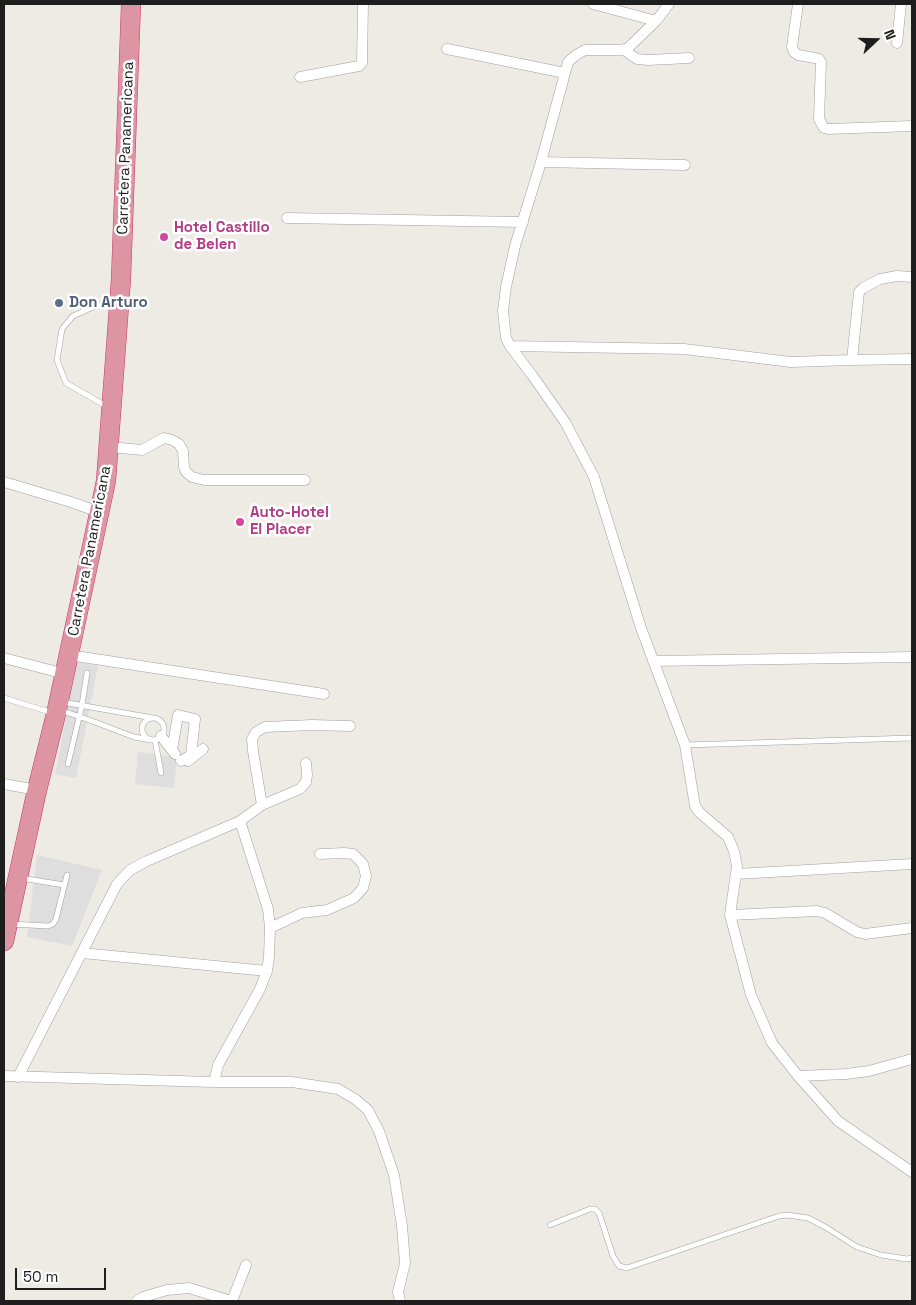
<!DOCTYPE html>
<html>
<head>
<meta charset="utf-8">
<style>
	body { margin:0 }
	#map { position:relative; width:916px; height:1305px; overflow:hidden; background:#eeebe5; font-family:"Space Grotesk",sans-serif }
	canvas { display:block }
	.frame { position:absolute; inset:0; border:5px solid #1e1e1e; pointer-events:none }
	.north { position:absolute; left:851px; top:15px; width:50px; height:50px; -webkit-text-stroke:4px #fff; paint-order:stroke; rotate:69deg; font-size:14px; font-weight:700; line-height:20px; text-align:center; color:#1e1e1e }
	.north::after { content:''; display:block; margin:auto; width:18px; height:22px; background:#1e1e1e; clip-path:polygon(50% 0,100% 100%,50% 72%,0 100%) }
	.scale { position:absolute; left:15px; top:1268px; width:91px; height:22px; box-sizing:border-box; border:2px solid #1e1e1e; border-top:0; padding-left:6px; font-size:15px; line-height:18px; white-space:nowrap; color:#1e1e1e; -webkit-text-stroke:4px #fff; paint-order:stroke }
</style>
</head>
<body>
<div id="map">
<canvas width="916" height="1305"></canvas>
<div class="frame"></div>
<div class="north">N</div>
<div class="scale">50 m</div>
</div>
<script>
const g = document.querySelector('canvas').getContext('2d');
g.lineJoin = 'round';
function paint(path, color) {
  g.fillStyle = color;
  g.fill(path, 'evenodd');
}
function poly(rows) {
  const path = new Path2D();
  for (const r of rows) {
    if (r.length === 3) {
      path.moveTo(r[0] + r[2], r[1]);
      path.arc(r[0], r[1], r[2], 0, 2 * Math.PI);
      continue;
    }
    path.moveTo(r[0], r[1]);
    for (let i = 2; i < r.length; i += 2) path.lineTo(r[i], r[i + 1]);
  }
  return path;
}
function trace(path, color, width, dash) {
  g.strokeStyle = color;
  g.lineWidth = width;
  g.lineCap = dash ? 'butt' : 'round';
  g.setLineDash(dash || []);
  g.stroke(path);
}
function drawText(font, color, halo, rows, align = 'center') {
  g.font = font + ' "Space Grotesk",sans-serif';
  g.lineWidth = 5;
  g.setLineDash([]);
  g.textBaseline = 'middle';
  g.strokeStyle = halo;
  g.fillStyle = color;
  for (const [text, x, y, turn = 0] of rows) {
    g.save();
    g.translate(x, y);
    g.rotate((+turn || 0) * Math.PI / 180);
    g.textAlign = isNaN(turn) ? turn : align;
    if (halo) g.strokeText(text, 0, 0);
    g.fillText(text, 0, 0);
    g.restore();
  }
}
paint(poly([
	[77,662,98,666,76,778,55,774],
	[138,752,177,757,174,788,135,784],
	[37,855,102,870,72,946,27,937]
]), '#dedede');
const lane = poly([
	[108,407,66,383,57,360,62,329,73,316,91,308,115,299],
	[4,698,53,713],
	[62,702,153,718],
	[60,710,92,721,134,737,151,740],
	[153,729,11],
	[155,740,161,773],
	[685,745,912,738],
	[68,764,82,705,87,673],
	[21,878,64,885],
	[10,924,48,926,53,924,56,919,67,875],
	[550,1225,590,1209,595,1209,599,1213,613,1256,619,1266,627,1268,779,1216,787,1215,808,1218,827,1228,857,1247,881,1255,907,1259,912,1258]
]);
const street = poly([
	[593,4,656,21],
	[669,4,656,21,628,48,620,50,585,50,576,55,568,62,541,162,515,246,506,287,503,311,506,338,510,346,532,375,565,422,594,477,641,628,685,745,695,806,699,812,728,837,734,851,737,866,730,915,751,995,772,1043,798,1076,838,1121,912,1172],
	[798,4,792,47,794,52,798,55,815,58,819,59,821,62,819,119,824,128,828,129,912,126],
	[897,43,901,4],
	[447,49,565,73],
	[624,50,637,59,648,60,689,58],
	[300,77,359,66,362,63,363,4],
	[541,162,685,165],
	[287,218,523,222],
	[510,346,684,349,791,362,852,360,912,359],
	[852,360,859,292,863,288,880,279,897,276,912,277],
	[109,447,142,450,164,438,172,440,179,444,183,451,184,467,186,472,192,477,204,480,305,480],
	[4,482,71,502,99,512],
	[69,655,324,694],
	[4,658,65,674],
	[653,661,912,657],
	[161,736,175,754],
	[172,750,178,715,195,719,191,755,181,761],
	[188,761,203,749],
	[4,784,37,790],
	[262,805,253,751,252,739,256,732,265,727,312,725,350,726],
	[736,874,912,864],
	[730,915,817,911,825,913,857,932,865,934,912,928],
	[270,928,302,913,327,910,354,898,363,888,366,876,363,864,353,854,344,853,320,854],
	[82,953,267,971],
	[4,1076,214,1082,292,1082,338,1089,355,1099,368,1110,379,1131,394,1175,402,1226,405,1263,398,1292,400,1301],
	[798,1076,846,1074,869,1071,912,1059],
	[18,1077,117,884,130,870,147,861,240,821,262,805,300,789,306,782,307,775,306,763],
	[214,1082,218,1065,260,989,267,971,269,957,270,928,268,909,240,821],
	[137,1301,143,1297,167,1290,189,1288,231,1301],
	[232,1301,246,1265]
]);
const highway = poly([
	[4,941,37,790,56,714,106,481,121,279,131,4]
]);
trace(lane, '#9f9f9f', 6);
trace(street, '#9f9f9f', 11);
trace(highway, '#c6376a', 20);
trace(lane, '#fff', 5);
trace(street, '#fff', 10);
trace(highway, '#dd95a3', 19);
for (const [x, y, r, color] of [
	[164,237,5,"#d1479c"],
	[59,303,5,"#5c6f8a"],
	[240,522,5,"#d1479c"]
]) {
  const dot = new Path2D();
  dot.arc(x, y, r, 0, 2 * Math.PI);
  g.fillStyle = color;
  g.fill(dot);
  trace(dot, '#fff', 2);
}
drawText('15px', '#1e1e1e', '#fff', [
	["Carretera Panamericana",126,148,-88],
	["Carretera Panamericana",90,551,-79]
]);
drawText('bold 15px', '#b23c85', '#fff', [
	["Hotel Castillo",174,228],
	["de Belen",174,245],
	["Auto-Hotel",250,513],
	["El Placer",250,530]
], 'left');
drawText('bold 15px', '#4e5e75', '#fff', [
	["Don Arturo",69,303]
], 'left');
</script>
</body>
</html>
